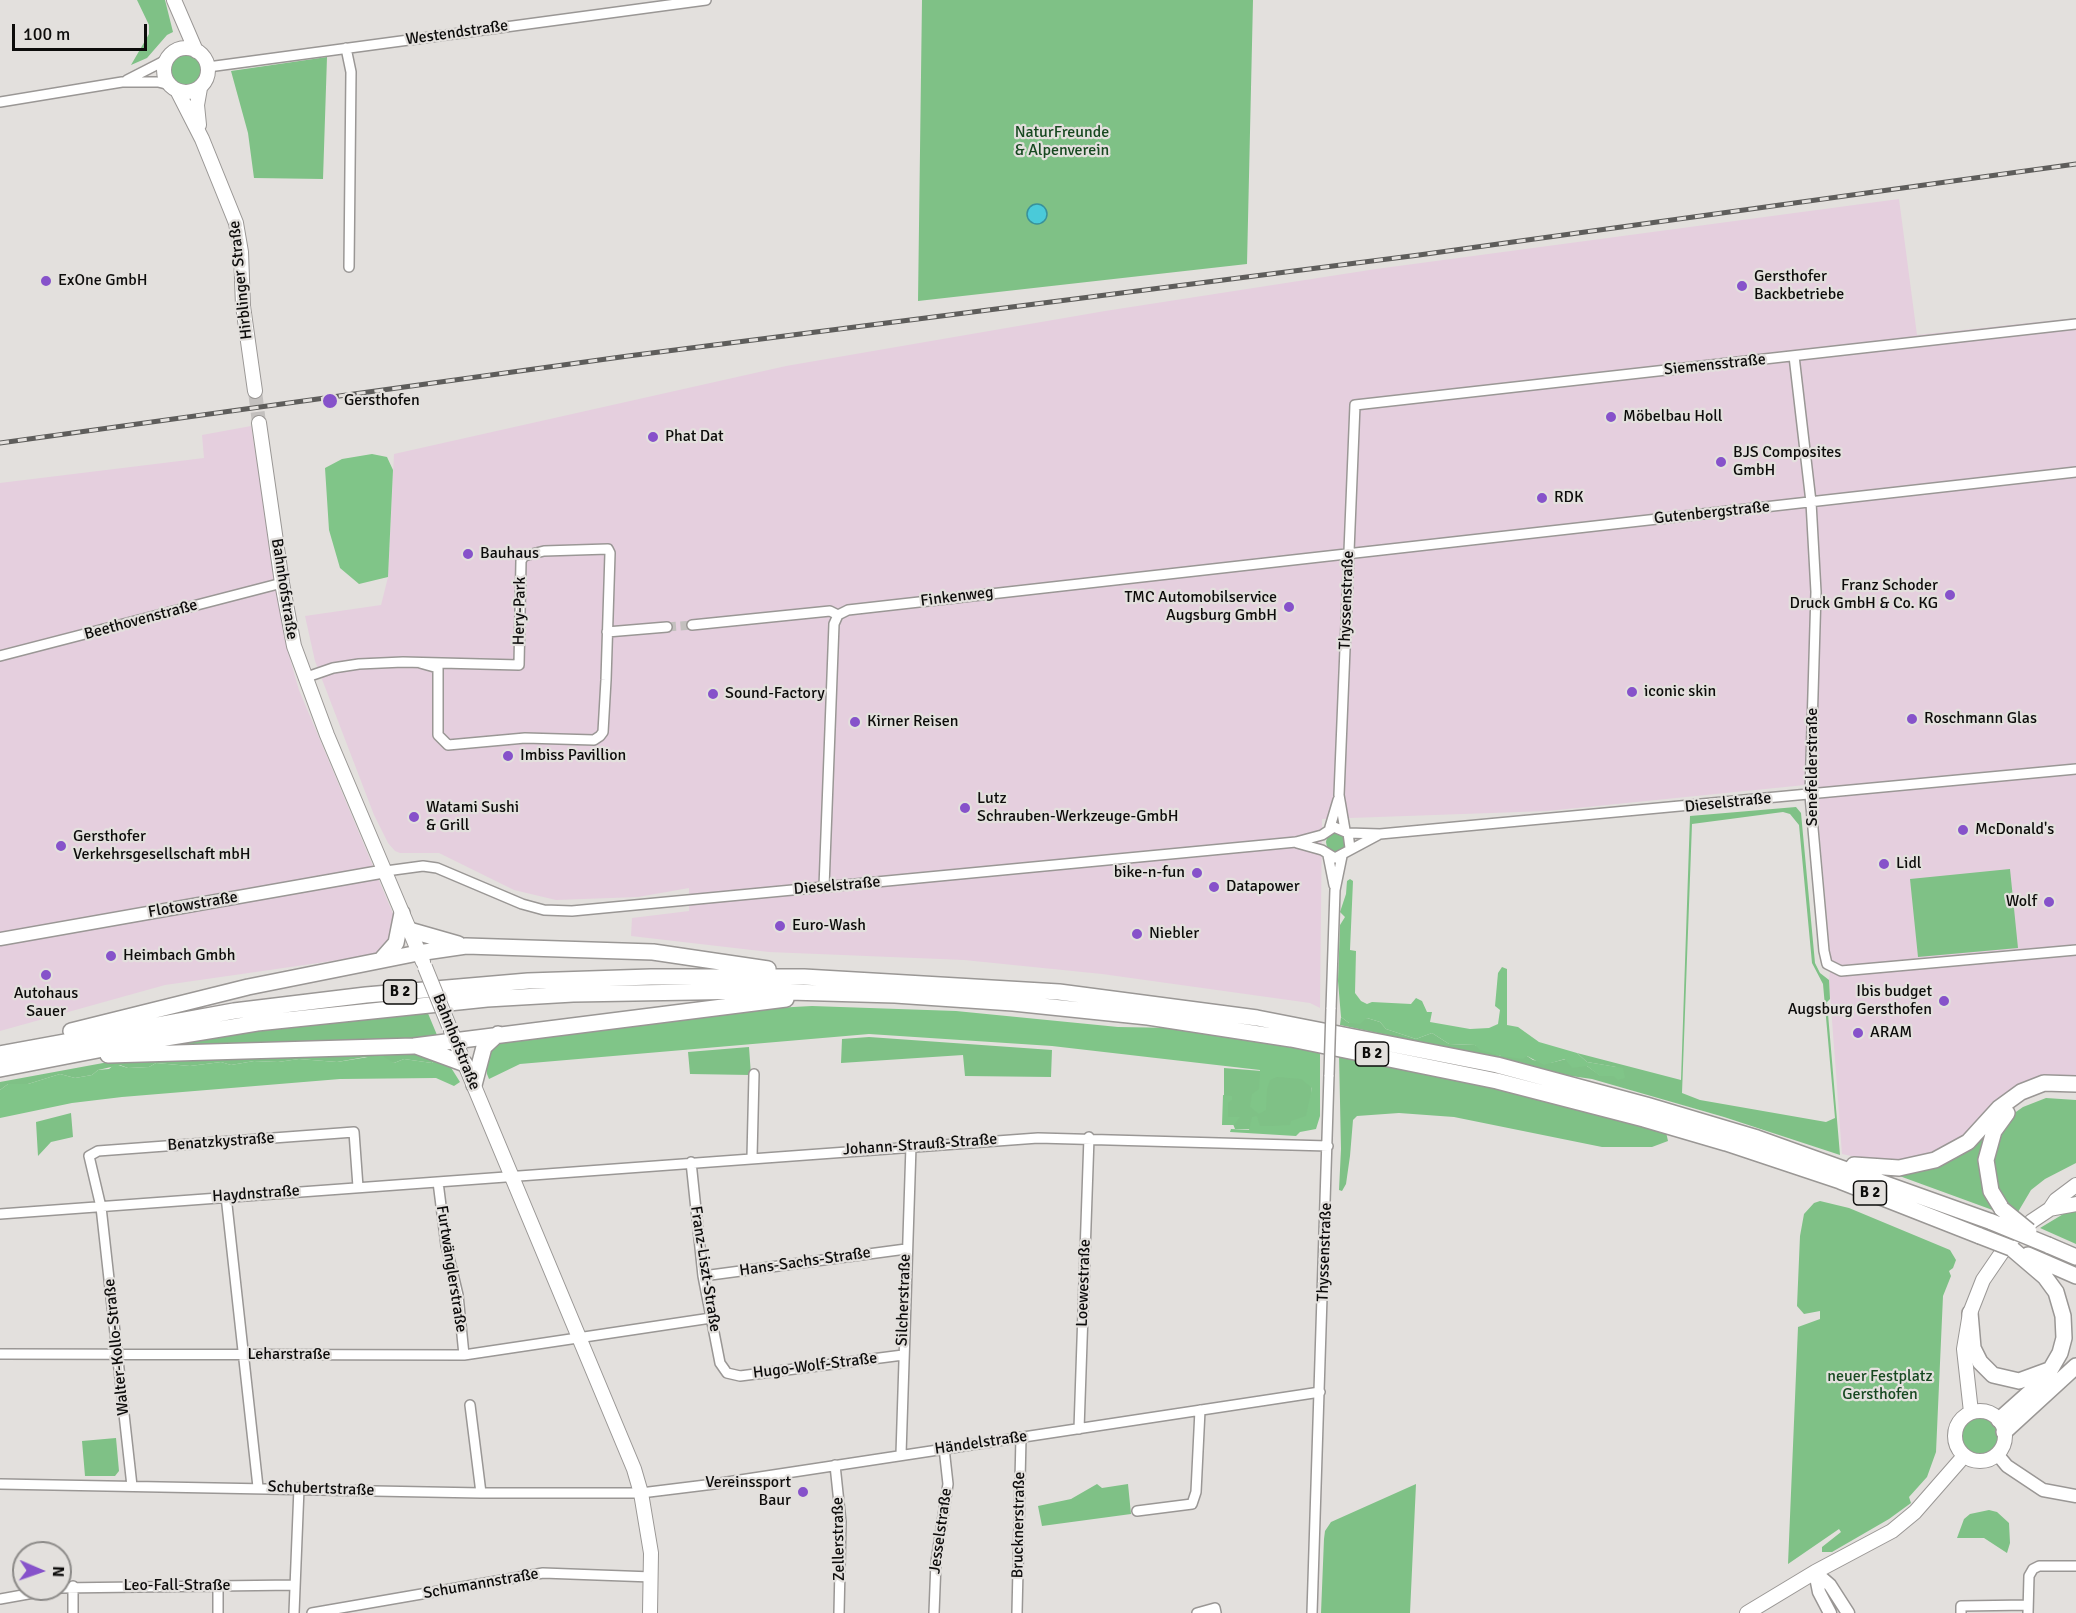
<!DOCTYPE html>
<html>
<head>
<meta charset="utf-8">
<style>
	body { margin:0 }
	#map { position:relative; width:2076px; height:1613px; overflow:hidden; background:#e3e0dd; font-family:Signika,sans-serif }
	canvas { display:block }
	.north { position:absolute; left:12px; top:1541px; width:60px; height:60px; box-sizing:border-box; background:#e3e0dd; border:2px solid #8d8b89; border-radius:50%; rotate:92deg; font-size:16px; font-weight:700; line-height:24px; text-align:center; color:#0d0c0b }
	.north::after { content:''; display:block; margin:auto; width:21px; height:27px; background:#8652ca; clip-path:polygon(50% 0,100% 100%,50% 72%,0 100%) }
	.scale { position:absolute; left:12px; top:24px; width:135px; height:27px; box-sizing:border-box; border:3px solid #0d0c0b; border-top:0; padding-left:8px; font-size:18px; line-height:21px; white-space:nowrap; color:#0d0c0b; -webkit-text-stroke:4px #e3e0dd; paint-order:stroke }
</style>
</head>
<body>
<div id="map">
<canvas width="2076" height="1613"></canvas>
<div class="north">N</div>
<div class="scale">100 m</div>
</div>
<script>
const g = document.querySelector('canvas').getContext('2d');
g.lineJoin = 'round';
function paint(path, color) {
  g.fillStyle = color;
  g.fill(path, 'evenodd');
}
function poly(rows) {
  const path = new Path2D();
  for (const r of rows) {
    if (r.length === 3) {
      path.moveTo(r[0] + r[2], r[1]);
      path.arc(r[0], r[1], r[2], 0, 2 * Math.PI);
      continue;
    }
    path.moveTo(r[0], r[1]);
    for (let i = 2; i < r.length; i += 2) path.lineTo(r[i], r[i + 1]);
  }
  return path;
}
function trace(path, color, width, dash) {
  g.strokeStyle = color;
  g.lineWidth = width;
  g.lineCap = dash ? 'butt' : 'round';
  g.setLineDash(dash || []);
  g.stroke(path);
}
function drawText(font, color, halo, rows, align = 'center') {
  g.font = font + ' Signika,sans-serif';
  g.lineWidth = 4.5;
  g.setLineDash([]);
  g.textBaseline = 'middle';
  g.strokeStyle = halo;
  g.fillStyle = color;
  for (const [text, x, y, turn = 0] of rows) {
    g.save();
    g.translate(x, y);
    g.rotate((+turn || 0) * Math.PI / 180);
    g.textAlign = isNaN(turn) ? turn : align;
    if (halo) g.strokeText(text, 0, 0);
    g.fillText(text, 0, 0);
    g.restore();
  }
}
paint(poly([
	[1899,199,1917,335,2076,318,2076,1081,2056,1078,1947,1149,1918,1159,1879,1162,1842,1154,1829,980,1831,963,1815,784,1547,811,1322,819,1320,1008,1310,1003,1102,974,964,960,769,952,631,936,632,918,689,911,689,888,638,897,556,900,514,890,439,853,400,853,395,851,388,843,374,815,315,661,305,616,381,605,388,577,394,454,786,366,1105,311,1376,269],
	[251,426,288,652,299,690,396,921,392,943,381,954,165,985,0,1031,0,483,204,458,202,435]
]), '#e5cfde');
paint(poly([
	[137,0,165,0,173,32,167,35,147,58,131,65,149,34,149,25],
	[922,0,1253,0,1247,264,918,301],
	[186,71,17],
	[327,57,323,179,254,178,248,133,231,71],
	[1796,807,1801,813,1815,963,1820,973,1829,980,1830,999,1827,1002,1840,1155,1724,1117,1592,1079,1557,1074,1486,1056,1340,1025,1341,1017,1349,1023,1367,1018,1380,1022,1386,1029,1416,1039,1432,1033,1449,1044,1475,1045,1501,1056,1527,1056,1533,1060,1550,1063,1566,1059,1570,1064,1587,1066,1601,1076,1616,1067,1587,1062,1577,1053,1681,1080,1690,816],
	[1783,812,1790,814,1799,825,1812,963,1823,984,1835,1118,1826,1122,1700,1100,1682,1093,1692,824],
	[1336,842,10],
	[2010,869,2018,948,1918,957,1910,879],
	[419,1011,427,1011,437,1035,435,1038,141,1049,268,1029,347,1019,393,1017],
	[869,1037,1052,1050,1051,1077,965,1076,963,1055,841,1063,842,1039],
	[749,1047,751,1075,690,1074,688,1052],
	[393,1053,417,1054,437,1059,432,1063,404,1059,394,1063,365,1057,337,1062,299,1059,278,1062,254,1061,231,1065,221,1062,190,1066,156,1063,149,1067,128,1068,120,1065,98,1070,92,1075,75,1078,60,1074,28,1084,8,1084,0,1090,0,1082,114,1061],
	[1339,1054,1443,1075,1666,1132,1668,1141,1652,1147,1602,1147,1454,1117,1399,1113,1357,1116,1353,1120,1350,1156,1346,1184,1342,1191,1339,1190,1341,1149],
	[1224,1068,1312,1075,1311,1123,1292,1130,1235,1129,1233,1124,1224,1118],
	[2046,1098,2076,1100,2076,1163,2045,1179,2031,1190,2018,1212,2007,1202,2004,1204,1998,1191,1991,1167,1996,1137,2013,1114,2023,1107],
	[71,1113,73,1137,51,1142,38,1156,36,1122],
	[1989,1130,1998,1212,1894,1174],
	[1820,1201,1849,1208,1950,1250,1956,1260,1953,1268,1949,1271,1951,1276,1943,1296,1936,1452,1927,1477,1909,1497,1911,1503,1889,1519,1832,1552,1822,1552,1822,1547,1841,1532,1839,1529,1788,1564,1798,1327,1820,1319,1820,1311,1804,1314,1797,1306,1800,1236,1804,1214,1814,1203],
	[2076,1209,2076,1244,2040,1228,2065,1213],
	[1980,1436,21],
	[116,1438,119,1471,115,1476,85,1476,82,1441],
	[1097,1484,1102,1488,1128,1484,1131,1514,1042,1526,1038,1506,1071,1499],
	[1416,1484,1410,1613,1321,1613,1324,1539,1325,1531,1331,1522],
	[1989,1510,1997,1512,2009,1523,2010,1543,2007,1553,1984,1538,1957,1538,1964,1519,1970,1514]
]), '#7fc186');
paint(poly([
	[372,454,387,457,393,470,388,577,359,584,340,568,329,530,325,468,342,459],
	[1350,879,1353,881,1350,950,1356,951,1355,993,1361,1001,1367,1004,1372,1002,1411,1004,1416,998,1422,1001,1427,1012,1432,1012,1430,1022,1470,1029,1489,1028,1498,1024,1500,1010,1495,1006,1498,973,1502,967,1507,969,1507,1025,1518,1027,1539,1042,1577,1053,1587,1062,1623,1068,1625,1078,1618,1080,1613,1076,1600,1076,1587,1066,1572,1068,1565,1059,1544,1065,1527,1056,1523,1059,1501,1056,1480,1050,1475,1045,1449,1044,1432,1033,1416,1039,1386,1029,1380,1022,1367,1018,1360,1024,1349,1023,1341,1017,1338,981,1340,925,1345,917,1340,912,1346,894,1347,881],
	[812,1006,956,1011,1118,1027,1174,1028,1320,1051,1320,1116,1316,1129,1300,1132,1296,1136,1230,1132,1231,1129,1249,1130,1252,1117,1257,1116,1260,1126,1272,1126,1290,1125,1291,1121,1306,1116,1312,1088,1301,1079,1277,1077,1270,1080,1267,1089,1266,1110,1259,1114,1250,1107,1252,1094,1259,1089,1260,1070,1052,1046,869,1034,520,1064,489,1079,487,1074,487,1050,494,1043,756,1009],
	[381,1055,394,1063,404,1059,432,1063,437,1059,450,1066,460,1082,454,1086,436,1078,340,1079,122,1097,72,1103,0,1118,0,1090,8,1084,28,1084,60,1074,75,1078,92,1075,98,1070,109,1069,115,1064,128,1068,149,1067,156,1063,190,1066,221,1062,231,1065,254,1061,278,1062,299,1059,337,1062],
	[1223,1095,1232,1096,1232,1100,1228,1103,1228,1117,1240,1117,1234,1125,1222,1125]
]), '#80c588');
const water = poly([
	[1037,214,10]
]);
paint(water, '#4acad9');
trace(water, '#38919b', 1.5);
trace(poly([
	[667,627,692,625]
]), '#c3c0be', 9, [9, 4.5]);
trace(poly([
	[255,391,259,423]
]), '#c3c0be', 14, [14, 7]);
const minor = poly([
	[346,48,351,72,349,267],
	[208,67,706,0],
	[127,80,168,59],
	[0,102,122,82,158,82,170,85],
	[1794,356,1811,502,1816,592,1810,795,1824,951,1827,964,1841,971,2076,950],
	[692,625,830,611,838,615],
	[607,632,667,627],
	[0,656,282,583],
	[304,678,333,668,359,664,403,662,519,665,521,561,524,556,544,551,608,549,610,553,606,680,603,732,600,736,594,740,525,738,448,745,438,735,438,668,420,663],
	[1330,827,1338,800],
	[1345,830,1339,795,1355,405,2076,324],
	[1348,833,1380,834,2076,769],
	[1297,843,1322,850,1335,858,1378,835],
	[1328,855,1334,885],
	[386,871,423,866,437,868,522,904,544,910,572,911,1296,842,1322,835,1334,827,1348,833,1350,848],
	[824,887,834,624,838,615,848,610,2076,472],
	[1331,1009,1335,890,1342,856],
	[752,1157,754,1074],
	[691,1162,703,1276,720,1363,727,1373,740,1376,903,1355],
	[438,1182,446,1245,458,1295,464,1355],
	[226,1196,258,1487],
	[0,1214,1038,1138,1328,1146],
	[703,1276,906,1249],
	[0,1354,464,1355,711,1318],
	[470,1405,481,1493],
	[1079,1429,1089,1137],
	[901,1454,911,1146],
	[835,1465,841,1522,839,1613],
	[0,1484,481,1493,641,1493,714,1484,1320,1392],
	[132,1486,101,1207,89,1156,98,1151,354,1132,358,1187],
	[1137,1511,1192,1504,1196,1492,1200,1410],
	[73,1586,73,1613],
	[60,1588,295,1585],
	[0,1599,56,1589],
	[218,1613,218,1587],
	[294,1613,299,1488],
	[312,1613,543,1573,652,1577],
	[934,1613,936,1562,948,1484,944,1448],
	[1017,1613,1021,1437],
	[1197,1613,1215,1608,1216,1613],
	[1312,1613,1329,1075],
	[1961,1613,1961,1606,2028,1605],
	[2028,1613,2029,1576,2033,1569,2039,1566,2076,1566]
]);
const tertiary = poly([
	[0,939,386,871],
	[1997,1454,2007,1466,2043,1490,2076,1496],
	[1815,1572,1830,1585,1848,1613],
	[1815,1572,1819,1592,1830,1613]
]);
const secondary = poly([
	[174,0,196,51],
	[186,70,22],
	[177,90,202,139,236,223,241,252,243,306,255,391],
	[199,125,197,105,200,88],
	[259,423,282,583,294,646,327,735,423,962],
	[451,1031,634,1469,641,1493,651,1553,650,1613],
	[2050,1209,2056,1200,2076,1185],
	[1980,1436,25],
	[1971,1412,1964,1349,1970,1313,1983,1280,2009,1242,2032,1221,2050,1209,2076,1204],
	[1747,1613,1815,1572,1892,1531,1915,1512,1964,1456]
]);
const trunk = poly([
	[409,930,458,944],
	[381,960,396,943,402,913],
	[71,1031,248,987,418,953,466,946,653,952,768,969],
	[416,1046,465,1064],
	[0,1054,234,1011,366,995,528,981,651,977,804,977,1059,992,1257,1018,1497,1065,1646,1105,1757,1138,1992,1222],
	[108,1055,414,1046,786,999],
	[0,1069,129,1044,257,1023,487,999,573,994,754,991,895,995,1013,1003,1148,1017,1291,1039,1497,1081,1644,1119,1726,1143,1840,1181,1980,1236],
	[474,1085,484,1047,498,1034],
	[1854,1165,1899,1168,1935,1160,1968,1142,1999,1108,2021,1092,2044,1083,2076,1084],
	[2002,1209,1991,1191,1986,1160,1994,1131,2007,1113],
	[2048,1245,2076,1257],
	[2028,1255,2076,1276],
	[1970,1313,1973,1348,1980,1362,1993,1375,2019,1381,2049,1370],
	[1999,1420,2045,1379,2060,1353,2064,1338,2063,1316,2056,1292,2045,1277,2011,1248],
	[2004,1432,2076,1366]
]);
trace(minor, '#9a9795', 12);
trace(tertiary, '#9a9795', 15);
trace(secondary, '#9a9795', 16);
trace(trunk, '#9a9795', 18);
trace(minor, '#fff', 9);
trace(tertiary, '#fff', 12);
trace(secondary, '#fff', 14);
trace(trunk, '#fff', 15);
const rail = poly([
	[0,443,628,356,1419,255,2076,164]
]);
trace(rail, '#5e5d5b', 5);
trace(rail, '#e3e0dd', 3, [9]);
const minorBridge = poly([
	[1329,1075,1331,1009]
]);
const secondaryBridge = poly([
	[425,967,449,1026]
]);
const trunkBridge = poly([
	[2002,1209,2029,1231],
	[1992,1222,2048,1245],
	[1980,1236,2011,1248]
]);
trace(minorBridge, '#9a9795', 12, []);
trace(secondaryBridge, '#9a9795', 16, []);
trace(trunkBridge, '#9a9795', 18, []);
trace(minorBridge, '#fff', 9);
trace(secondaryBridge, '#fff', 14);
trace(trunkBridge, '#fff', 15);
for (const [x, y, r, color] of [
	[46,281,6,"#8652ca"],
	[1742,286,6,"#8652ca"],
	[330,401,8,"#8652ca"],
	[1611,417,6,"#8652ca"],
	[653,437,6,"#8652ca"],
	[1721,462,6,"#8652ca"],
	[1542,498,6,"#8652ca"],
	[468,554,6,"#8652ca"],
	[1950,595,6,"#8652ca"],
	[1289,607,6,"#8652ca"],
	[1632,692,6,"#8652ca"],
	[713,694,6,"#8652ca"],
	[1912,719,6,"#8652ca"],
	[855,722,6,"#8652ca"],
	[508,756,6,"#8652ca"],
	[965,808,6,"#8652ca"],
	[414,817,6,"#8652ca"],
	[1963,830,6,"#8652ca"],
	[61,846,6,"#8652ca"],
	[1884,864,6,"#8652ca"],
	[1197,873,6,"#8652ca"],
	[1214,887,6,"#8652ca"],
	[2049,902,6,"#8652ca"],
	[780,926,6,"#8652ca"],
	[1137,934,6,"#8652ca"],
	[111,956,6,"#8652ca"],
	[46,975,6,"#8652ca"],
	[1944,1001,6,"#8652ca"],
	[1858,1033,6,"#8652ca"],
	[803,1492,6,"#8652ca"]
]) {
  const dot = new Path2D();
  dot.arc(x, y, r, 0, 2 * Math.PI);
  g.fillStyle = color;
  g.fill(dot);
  trace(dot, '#e3e0dd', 2);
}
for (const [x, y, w] of [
	[400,992,33],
	[1372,1054,33],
	[1870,1193,33]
]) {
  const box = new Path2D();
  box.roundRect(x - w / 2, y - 12, w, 24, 4.5);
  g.fillStyle = '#e3e0dd';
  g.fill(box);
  trace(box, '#0d0c0b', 1.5);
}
drawText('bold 15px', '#0d0c0b', null, [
	["B 2",400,992],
	["B 2",1372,1054],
	["B 2",1870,1193]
]);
drawText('16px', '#0d0c0b', '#e3e0dd', [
	["Westendstraße",457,33,-8],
	["Hirblinger Straße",241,280,-96],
	["Siemensstraße",1715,365,-6],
	["Gutenbergstraße",1712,513,-6],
	["Bahnhofstraße",284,589,81],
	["Finkenweg",957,597,-7],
	["Thyssenstraße",1347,600,-88],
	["Hery-Park",520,611,-89],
	["Beethovenstraße",141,620,-15],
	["Senefelderstraße",1813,767,-90],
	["Dieselstraße",1728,803,-6],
	["Dieselstraße",837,886,-5],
	["Flotowstraße",193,905,-10],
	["Bahnhofstraße",456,1042,68],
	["Benatzkystraße",221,1142,-4],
	["Johann-Strauß-Straße",920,1145,-4],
	["Haydnstraße",256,1194,-4],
	["Thyssenstraße",1325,1252,-88],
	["Hans-Sachs-Straße",805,1262,-8],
	["Furtwänglerstraße",451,1269,81],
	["Franz-Liszt-Straße",705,1269,81],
	["Loewestraße",1084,1283,-88],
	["Silcherstraße",904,1300,-88],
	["Walter-Kollo-Straße",117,1347,-96],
	["Leharstraße",289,1355],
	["Hugo-Wolf-Straße",815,1366,-7],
	["Händelstraße",981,1443,-8],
	["Schubertstraße",321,1489,2],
	["Brucknerstraße",1019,1525,-89],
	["Jesselstraße",941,1531,-82],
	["Zellerstraße",839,1539,-91],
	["Schumannstraße",481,1584,-10],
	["Leo-Fall-Straße",177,1586]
]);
drawText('16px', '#174820', '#e3e0dd', [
	["NaturFreunde",1062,133],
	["& Alpenverein",1062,151],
	["neuer Festplatz",1880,1377],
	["Gersthofen",1880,1395]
]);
drawText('16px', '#0d0c0b', '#e3e0dd', [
	["Gersthofer",1754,277],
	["Backbetriebe",1754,295],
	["ExOne GmbH",58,281],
	["Gersthofen",344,401],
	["Möbelbau Holl",1623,417],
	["Phat Dat",665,437],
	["BJS Composites",1733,453],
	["GmbH",1733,471],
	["RDK",1554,498],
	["Bauhaus",480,554],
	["Franz Schoder",1938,586,"right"],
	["Druck GmbH & Co. KG",1938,604,"right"],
	["TMC Automobilservice",1277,598,"right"],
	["Augsburg GmbH",1277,616,"right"],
	["iconic skin",1644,692],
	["Sound-Factory",725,694],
	["Roschmann Glas",1924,719],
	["Kirner Reisen",867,722],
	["Imbiss Pavillion",520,756],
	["Lutz",977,799],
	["Schrauben-Werkzeuge-GmbH",977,817],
	["Watami Sushi",426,808],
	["& Grill",426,826],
	["McDonald's",1975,830],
	["Gersthofer",73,837],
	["Verkehrsgesellschaft mbH",73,855],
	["Lidl",1896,864],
	["bike-n-fun",1185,873,"right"],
	["Datapower",1226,887],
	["Wolf",2037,902,"right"],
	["Euro-Wash",792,926],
	["Niebler",1149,934],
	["Heimbach Gmbh",123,956],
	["Ibis budget",1932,992,"right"],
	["Augsburg Gersthofen",1932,1010,"right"],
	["Autohaus",46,994,"center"],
	["Sauer",46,1012,"center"],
	["ARAM",1870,1033],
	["Vereinssport",791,1483,"right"],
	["Baur",791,1501,"right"]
], 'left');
</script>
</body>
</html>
